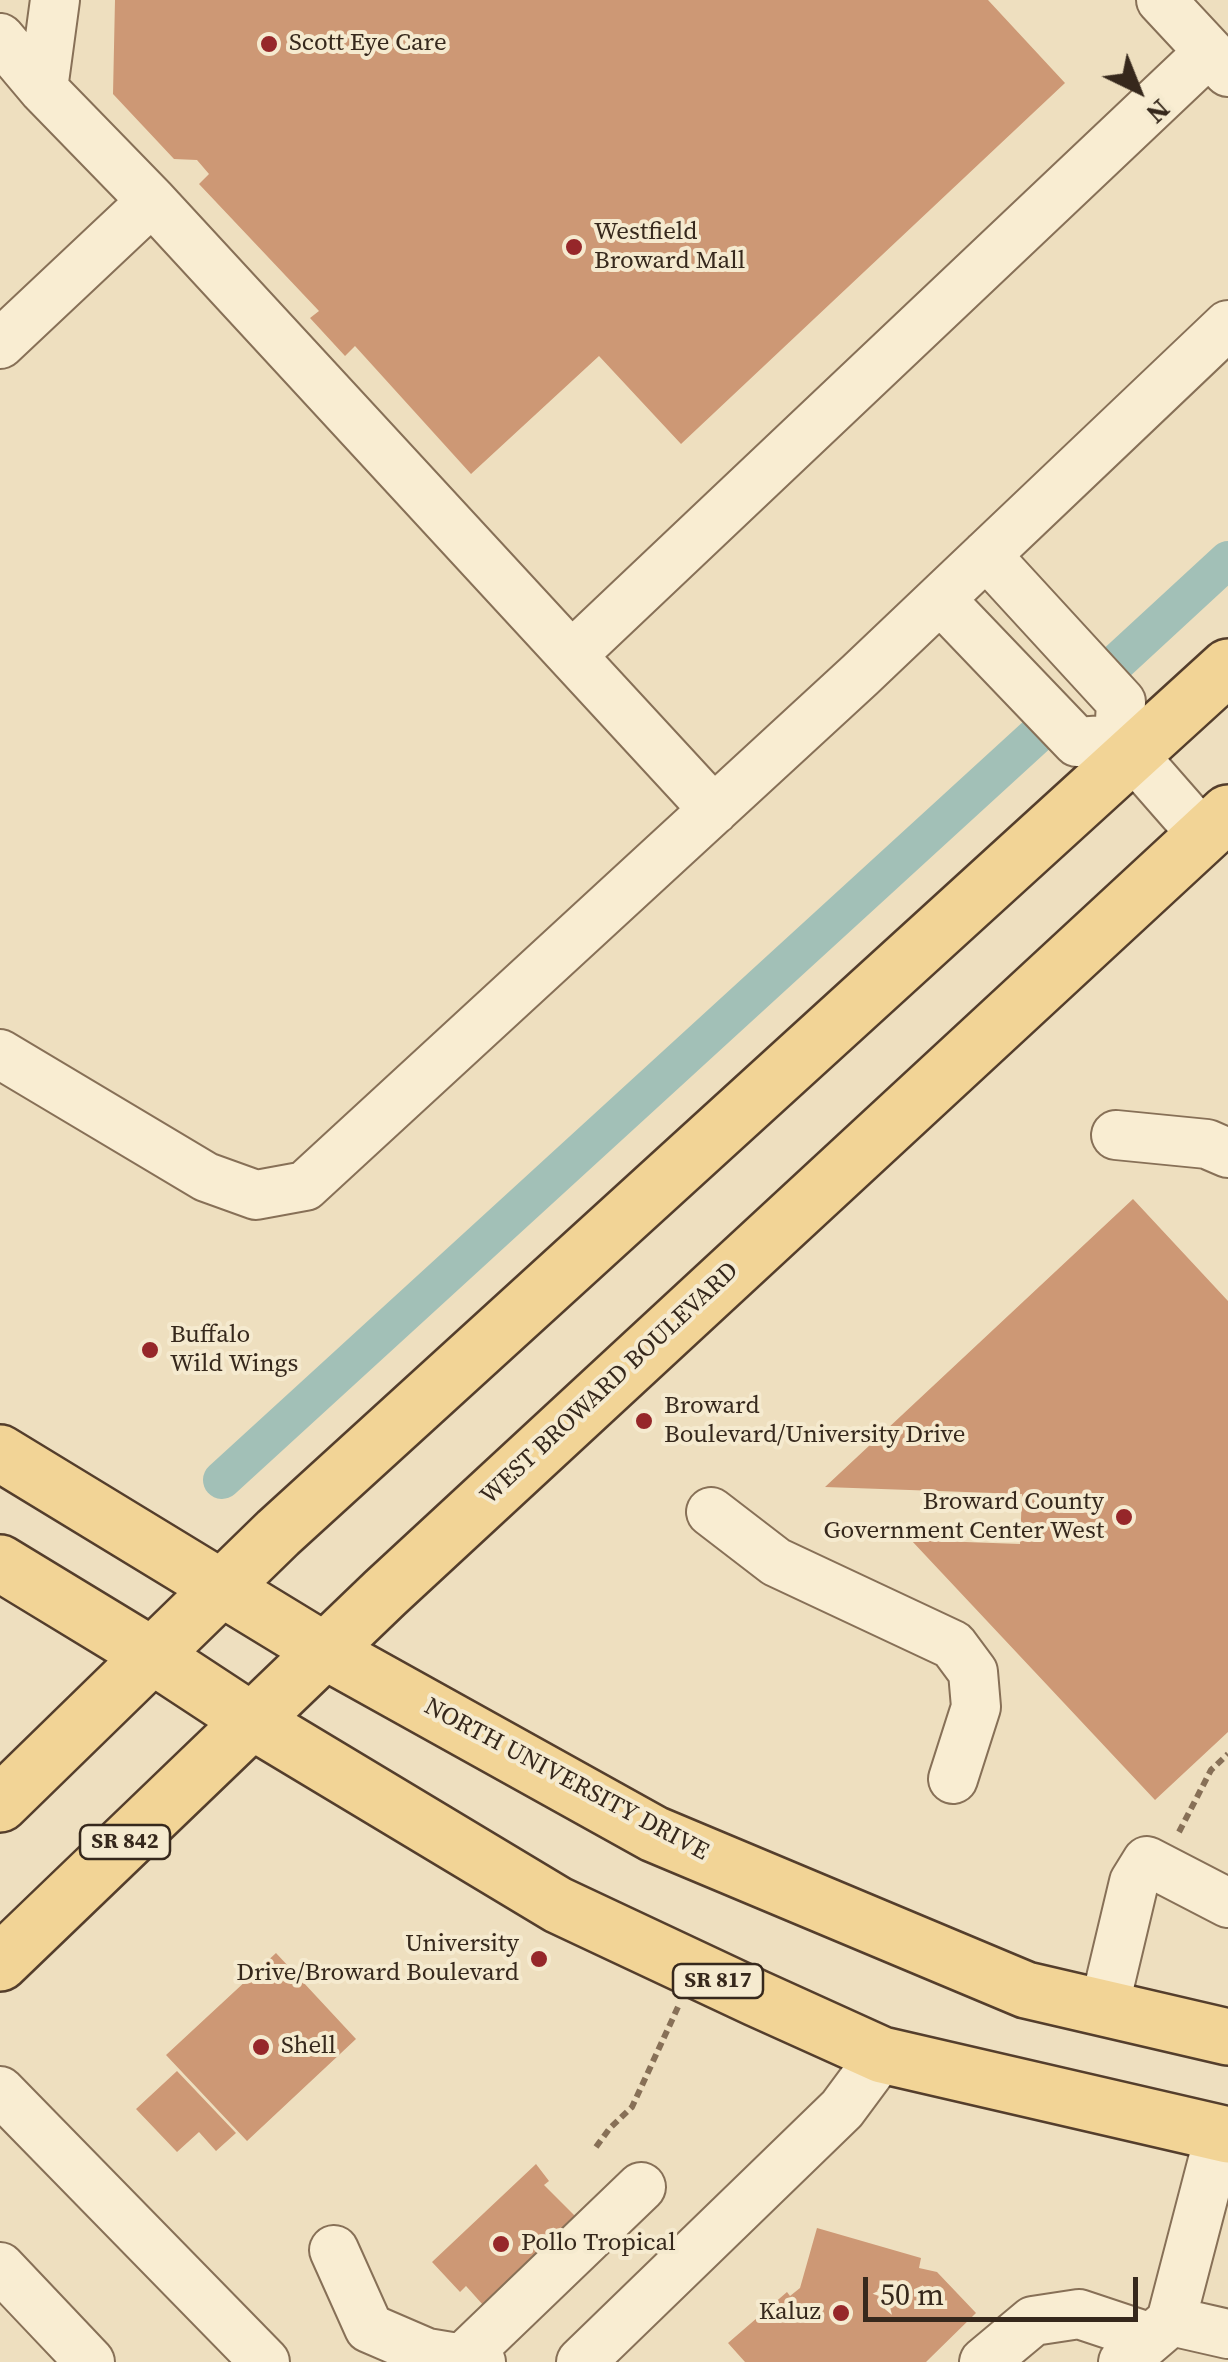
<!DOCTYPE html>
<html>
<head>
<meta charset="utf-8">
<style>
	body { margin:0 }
	#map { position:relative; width:1228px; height:2362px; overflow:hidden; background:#eedfbf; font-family:"Source Serif 4",serif }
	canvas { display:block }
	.north { position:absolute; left:1088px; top:40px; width:100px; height:100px; -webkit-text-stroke:8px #f5eacf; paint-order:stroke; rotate:137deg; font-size:28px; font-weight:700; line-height:40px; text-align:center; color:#36281c }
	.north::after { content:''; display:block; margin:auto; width:35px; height:45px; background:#36281c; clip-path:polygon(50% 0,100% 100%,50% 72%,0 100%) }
	.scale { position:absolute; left:863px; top:2277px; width:275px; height:45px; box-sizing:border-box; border:5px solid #36281c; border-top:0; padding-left:12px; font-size:30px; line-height:35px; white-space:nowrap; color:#36281c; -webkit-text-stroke:8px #f5eacf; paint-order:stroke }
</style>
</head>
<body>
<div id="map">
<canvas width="1228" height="2362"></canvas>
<div class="north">N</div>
<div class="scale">50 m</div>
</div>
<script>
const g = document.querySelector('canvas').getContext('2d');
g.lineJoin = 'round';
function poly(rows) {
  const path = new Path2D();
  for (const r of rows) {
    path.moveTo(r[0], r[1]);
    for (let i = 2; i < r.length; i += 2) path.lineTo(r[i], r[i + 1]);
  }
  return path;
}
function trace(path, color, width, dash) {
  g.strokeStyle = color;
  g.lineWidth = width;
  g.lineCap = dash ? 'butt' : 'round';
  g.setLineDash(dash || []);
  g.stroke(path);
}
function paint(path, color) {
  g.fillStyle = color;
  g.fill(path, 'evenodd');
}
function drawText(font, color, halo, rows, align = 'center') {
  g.font = font + ' "Source Serif 4",serif';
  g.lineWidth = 8;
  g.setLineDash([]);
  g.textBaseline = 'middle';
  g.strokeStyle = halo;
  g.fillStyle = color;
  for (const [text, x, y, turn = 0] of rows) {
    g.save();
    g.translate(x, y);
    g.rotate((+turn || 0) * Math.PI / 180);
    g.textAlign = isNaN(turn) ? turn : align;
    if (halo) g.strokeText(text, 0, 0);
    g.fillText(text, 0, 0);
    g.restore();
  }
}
trace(poly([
	[1113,666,1228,560],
	[222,1480,1040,732]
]), '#a2c0b7', 38);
paint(poly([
	[115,0,988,0,1065,83,681,444,599,356,471,474,355,346,345,356,310,318,319,311,199,184,209,174,197,160,174,159,113,94],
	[1133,1199,1228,1301,1228,1732,1155,1800,911,1540,1020,1544,1022,1494,825,1487],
	[276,1953,356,2039,247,2141,166,2055],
	[177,2071,236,2133,216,2151,199,2132,177,2152,136,2109],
	[536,2164,549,2181,544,2185,580,2221,492,2315,466,2286,460,2292,432,2262],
	[817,2228,921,2258,919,2268,937,2272,976,2313,926,2362,745,2362,728,2343,787,2292,790,2296,800,2288]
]), '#cd9875');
const minor = poly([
	[1161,0,1228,72],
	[0,38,43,89,152,201,714,810],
	[43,89,55,0],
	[0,344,152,201],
	[986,555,1121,702,1119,739,1204,836],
	[940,599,1077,742,1119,739],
	[572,655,1209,52],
	[0,1054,206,1177,256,1195,305,1186,860,675,1228,325],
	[1116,1135,1207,1144,1228,1153],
	[711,1512,776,1562,953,1645,973,1672,976,1707,953,1779],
	[1104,2008,1134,1882,1147,1861,1228,1903],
	[0,2091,265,2362],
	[334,2250,369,2328,427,2353,481,2362],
	[0,2267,90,2362],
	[1171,2321,1228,2334],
	[462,2359,641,2187],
	[581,2362,842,2109,882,2055],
	[984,2362,1033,2321,1079,2314,1151,2338],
	[1123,2362,1171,2321,1220,2133]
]);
const major = poly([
	[0,1453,325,1651,654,1834,1026,1990,1228,2037],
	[0,1563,153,1656,252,1721,558,1905,756,1998,882,2055,1228,2135],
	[0,1804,278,1533,1228,667],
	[0,1963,385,1593,1228,813]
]);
trace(minor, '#877057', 52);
trace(major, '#543e2c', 60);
trace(poly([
	[1179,1832,1211,1770,1228,1754],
	[596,2147,610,2128,632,2107,678,2007]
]), '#877057', 6, [8, 5]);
trace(minor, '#f9edd2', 48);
trace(major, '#f2d496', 55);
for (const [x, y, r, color] of [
	[269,44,10,"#96272a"],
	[574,247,10,"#96272a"],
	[150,1350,10,"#96272a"],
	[644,1421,10,"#96272a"],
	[1124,1517,10,"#96272a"],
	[539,1959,10,"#96272a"],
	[261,2047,10,"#96272a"],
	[501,2244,10,"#96272a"],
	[841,2313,10,"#96272a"]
]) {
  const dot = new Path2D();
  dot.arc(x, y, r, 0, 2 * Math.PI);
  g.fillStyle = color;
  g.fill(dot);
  trace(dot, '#f5eacf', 4);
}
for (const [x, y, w] of [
	[125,1842,90],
	[718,1981,90]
]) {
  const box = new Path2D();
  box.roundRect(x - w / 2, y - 17, w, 34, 8);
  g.fillStyle = '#f5eacf';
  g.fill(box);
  trace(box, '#36281c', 2.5);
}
drawText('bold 22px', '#36281c', null, [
	["SR 842",125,1842],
	["SR 817",718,1981]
]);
drawText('25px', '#36281c', '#f5eacf', [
	["Scott Eye Care",289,44],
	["Westfield",594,233],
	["Broward Mall",594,262],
	["Buffalo",170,1336],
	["Wild Wings",170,1365],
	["Broward",664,1407],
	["Boulevard/University Drive",664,1436],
	["Broward County",1104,1503,"right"],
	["Government Center West",1104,1532,"right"],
	["University",519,1945,"right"],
	["Drive/Broward Boulevard",519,1974,"right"],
	["Shell",281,2047],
	["Pollo Tropical",521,2244],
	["Kaluz",821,2313,"right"]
], 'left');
drawText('25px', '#36281c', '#f5eacf', [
	["WEST BROWARD BOULEVARD",610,1384,-43],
	["NORTH UNIVERSITY DRIVE",566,1780,28]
]);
</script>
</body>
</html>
